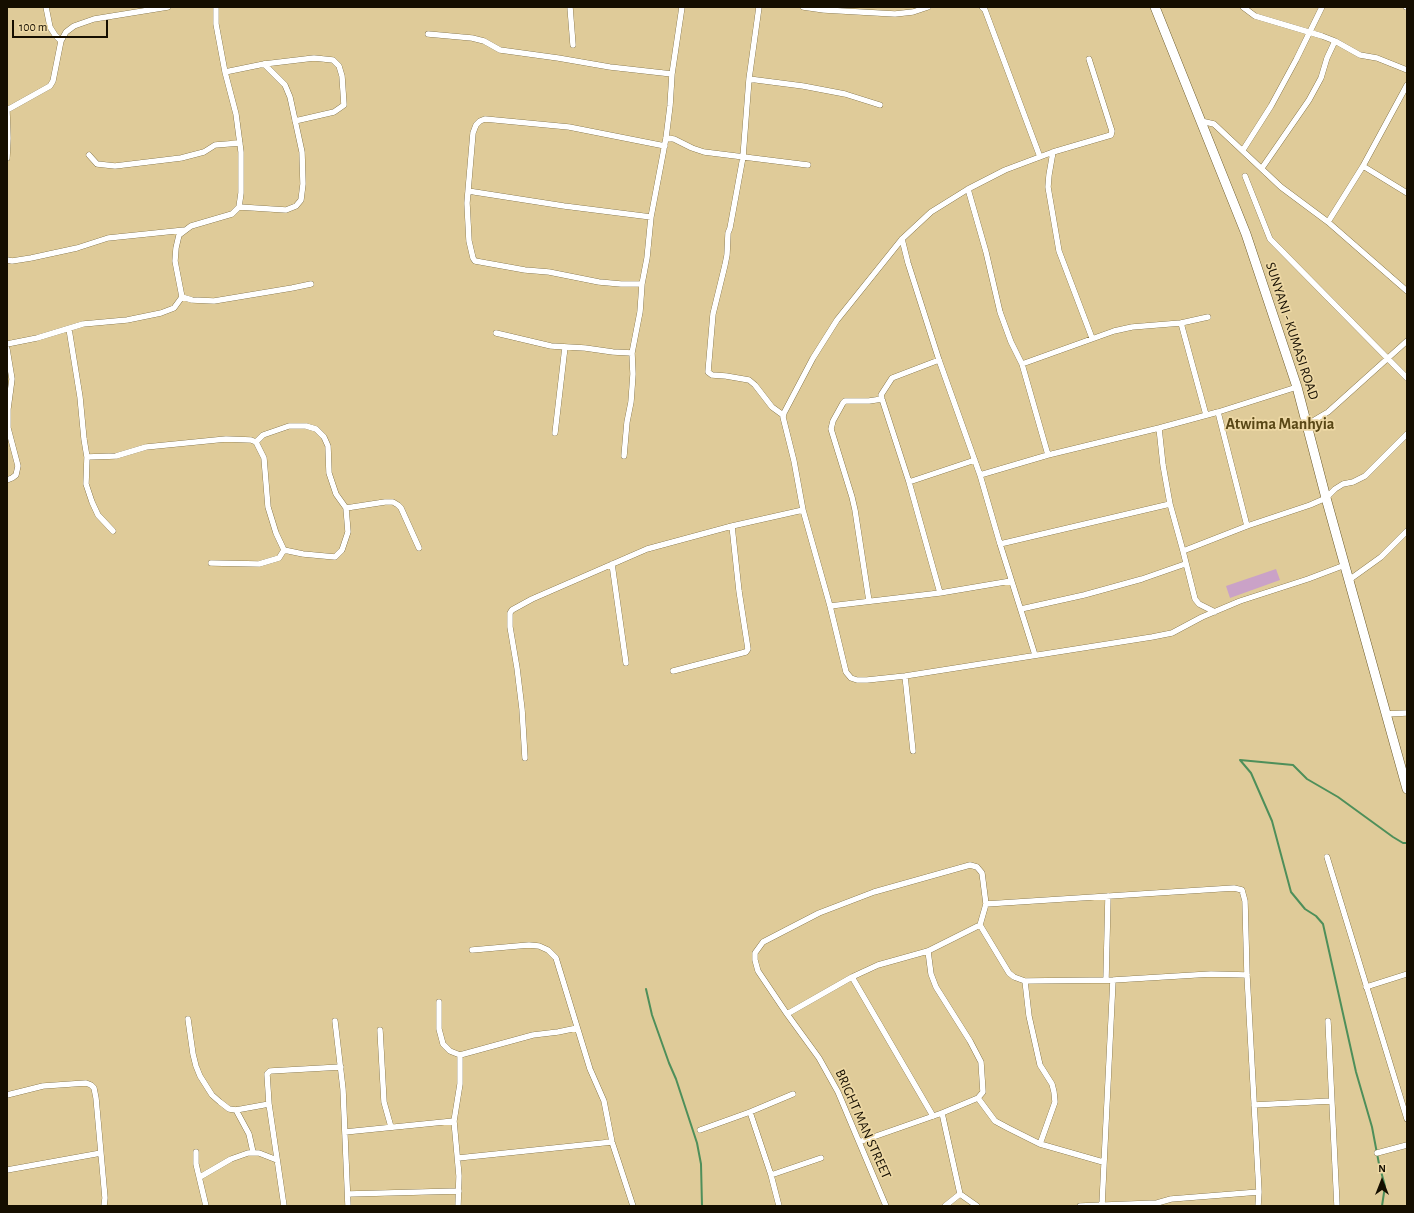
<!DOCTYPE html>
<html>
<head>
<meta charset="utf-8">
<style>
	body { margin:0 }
	#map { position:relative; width:1414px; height:1213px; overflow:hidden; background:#dfcb99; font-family:"Alegreya Sans",sans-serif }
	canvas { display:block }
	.frame { position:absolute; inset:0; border:8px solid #150e00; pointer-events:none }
	.north { position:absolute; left:1362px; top:1161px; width:40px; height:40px; -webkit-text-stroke:3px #edd8a5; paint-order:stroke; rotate:0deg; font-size:11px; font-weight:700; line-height:16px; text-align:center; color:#150e00 }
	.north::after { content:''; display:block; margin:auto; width:14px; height:18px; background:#150e00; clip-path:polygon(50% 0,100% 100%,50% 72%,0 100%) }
	.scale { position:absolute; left:12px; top:20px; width:96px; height:18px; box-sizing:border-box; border:2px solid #150e00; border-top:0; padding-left:5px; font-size:12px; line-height:14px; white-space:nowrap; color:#150e00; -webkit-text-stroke:3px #edd8a5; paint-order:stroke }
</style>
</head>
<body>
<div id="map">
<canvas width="1414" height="1213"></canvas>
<div class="frame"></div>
<div class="north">N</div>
<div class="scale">100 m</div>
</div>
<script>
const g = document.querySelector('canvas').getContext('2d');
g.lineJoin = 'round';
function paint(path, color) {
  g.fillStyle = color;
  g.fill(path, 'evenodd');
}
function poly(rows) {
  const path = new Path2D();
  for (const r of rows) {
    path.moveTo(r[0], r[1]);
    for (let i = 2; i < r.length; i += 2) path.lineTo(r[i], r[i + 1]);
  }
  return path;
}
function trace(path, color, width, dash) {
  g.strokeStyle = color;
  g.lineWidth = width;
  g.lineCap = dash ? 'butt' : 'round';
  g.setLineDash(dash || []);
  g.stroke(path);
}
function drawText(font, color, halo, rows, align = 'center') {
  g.font = font + ' "Alegreya Sans",sans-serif';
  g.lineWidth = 3.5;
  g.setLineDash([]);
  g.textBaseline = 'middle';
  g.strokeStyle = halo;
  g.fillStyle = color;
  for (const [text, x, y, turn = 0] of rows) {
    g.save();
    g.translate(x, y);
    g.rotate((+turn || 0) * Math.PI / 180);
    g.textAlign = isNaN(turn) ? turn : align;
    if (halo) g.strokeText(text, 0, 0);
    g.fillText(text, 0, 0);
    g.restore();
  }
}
paint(poly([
	[1276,569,1280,580,1230,598,1226,586]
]), '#caa2c7');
trace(poly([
	[1240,760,1251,773,1272,821,1291,892,1305,909,1316,916,1323,924,1356,1072,1372,1127,1379,1164,1385,1186,1382,1206],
	[1240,760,1293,765,1307,779,1338,797,1393,837,1403,843,1407,843],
	[646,989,652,1015,669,1063,676,1079,697,1143,701,1164,702,1206]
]), '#4e8f5a', 2);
const street = poly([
	[46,7,50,27,55,35,61,41],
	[216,7,216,24,225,72,236,114,241,152,241,193,239,207,232,214,191,226,179,235,176,248,175,261,182,297,192,300,214,301,292,288,311,284],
	[570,7,573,45],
	[759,7,749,79,743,157,730,228,728,233,727,255,725,265,713,314,708,372,712,375,726,376,749,380,755,385,772,407,783,415],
	[803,7,824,10,895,14,913,12,928,7],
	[982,7,985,10,1040,157],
	[1243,7,1255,16,1322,36,1335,41,1360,55,1377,58,1407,70],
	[1406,7,1407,7],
	[428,34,472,38,484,41,500,50,558,58,610,67,672,74],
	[1089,59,1111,128,1112,131,1111,135,1053,152,1005,170,968,189,931,212,902,239,837,320,813,358,784,413,783,417,794,461,803,510,830,606,846,672,851,678,857,680,867,680,905,676,1152,637,1172,633,1202,617,1240,601,1308,579,1345,565],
	[225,72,264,64,314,58,333,60,339,66,342,76,344,105,334,112,295,121],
	[749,79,803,86,845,94,880,105],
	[7,110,50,86,53,81,61,41,66,32,74,26,94,19,168,7],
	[1201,121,1214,124,1281,187,1328,222,1407,291],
	[666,138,674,139,692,148,704,152,808,165],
	[1243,150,1271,106,1296,60,1322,7],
	[1053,152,1049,175,1048,187,1059,251,1092,338],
	[89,155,97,164,115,166,181,158,204,152,215,145,240,143],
	[7,158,8,138,7,110],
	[1363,166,1407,193],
	[1262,168,1309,100,1321,78,1327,58,1335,41],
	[1245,176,1270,239,1407,378],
	[968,189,986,252,1000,312,1011,342,1022,364,1048,455],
	[468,191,564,206,651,217],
	[239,207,286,210,296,206,301,200,303,184,302,152,290,97,285,85,264,64],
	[1328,222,1363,166,1407,85],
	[902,239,908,263,939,360,980,475,1000,544,1035,655],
	[7,260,12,261,31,258,77,248,108,238,185,230],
	[642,284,621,284,599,282,549,272,525,270,475,261,473,258,469,241,467,203,473,133,476,125,480,121,485,119,569,127,665,146],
	[1181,323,1206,415],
	[69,329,80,397,84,439,87,457,86,484,92,502,98,515,113,531],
	[496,333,551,346,585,348,613,352,632,353],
	[7,344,37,338,83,324,127,320,161,313,174,308,182,297],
	[7,349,12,379,8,409,8,428,18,466,16,475,12,478,7,480],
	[939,360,892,378,881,395,882,399,909,482,940,593],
	[1022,364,1114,331,1132,327,1181,323,1208,317],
	[1218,412,1247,526],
	[1306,425,1328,412,1407,341],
	[1159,428,1163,465,1170,504,1183,551,1195,599,1199,604,1215,612],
	[555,433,565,347],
	[256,442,263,435,289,426,306,426,316,429,324,437,328,446,329,473,336,494,346,508,348,532,342,550,335,557,303,554,284,550],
	[624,456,627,422,631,402,633,374,632,353,640,312,642,284,647,258,651,217,666,138,670,106,672,74,682,7],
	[87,457,116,456,146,447,226,439,251,440,256,442,264,458,268,507,276,533,284,550],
	[980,475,1048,455,1159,428,1218,412,1297,387],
	[909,482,975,460],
	[346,508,385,502,393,502,398,505,401,508,419,548],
	[1000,544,1170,504],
	[1183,551,1247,526,1310,505,1326,498,1335,489,1343,484,1353,482,1365,476,1407,434],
	[211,563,259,564,279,558,284,550],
	[612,564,626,663],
	[1349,580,1381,557,1407,531],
	[869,601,855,510,852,497,831,429,833,421,843,403,845,401,869,401,882,399],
	[830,606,940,593,1011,581],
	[1021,609,1084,595,1142,579,1185,564],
	[673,671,746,652,748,649,739,591,732,526],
	[905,676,913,751],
	[1386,714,1407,713],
	[525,758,522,709,517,668,510,627,510,613,512,610,532,599,647,549,732,526,803,510],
	[1327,857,1407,1119],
	[986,904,1234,888,1242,890,1245,901,1247,975,1259,1192,1258,1206],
	[980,925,1009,973,1014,977,1025,981,1113,980,1211,974,1247,975],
	[472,950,529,945,539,946,548,950,556,958,590,1069,604,1101,612,1142,633,1206],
	[852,977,933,1116],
	[1106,980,1108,896],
	[1025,981,1029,1016,1040,1065,1052,1084,1054,1092,1055,1102,1040,1144],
	[1366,987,1407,974],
	[439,1002,439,1029,443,1044,450,1051,460,1055,533,1035,558,1032,577,1028],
	[787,1014,852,977,878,965,928,951,980,925,986,904,982,873,977,867,970,865,874,892,819,913,763,942,755,953,755,960,758,971,787,1014,819,1058,838,1092,886,1206],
	[188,1019,193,1054,196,1066,200,1076,212,1095,220,1102,229,1109,236,1110,269,1104],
	[335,1021,343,1089,348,1206],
	[1328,1021,1337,1206],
	[380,1030,384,1102,391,1127],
	[7,1095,43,1086,86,1083,91,1085,94,1088,96,1098,105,1198,104,1206],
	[978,1098,995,1121,1008,1128,1040,1144,1103,1162],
	[1254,1105,1331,1101],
	[236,1110,249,1134,253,1152],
	[750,1112,771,1175,779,1206],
	[942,1113,960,1194,977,1206],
	[700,1130,750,1112,793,1094],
	[345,1132,454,1121],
	[859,1142,942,1113,978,1098,983,1092,981,1062,970,1041,936,987,931,974,928,951],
	[196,1152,196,1164,206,1206],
	[1377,1153,1407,1145],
	[458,1158,612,1142],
	[7,1170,101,1153],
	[771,1175,821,1158],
	[200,1177,231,1159,248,1153,259,1153,277,1160],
	[348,1194,459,1191],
	[1102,1205,1113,980],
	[284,1206,269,1104,267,1074,270,1071,341,1067],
	[458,1206,459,1176,454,1121,460,1084,460,1055],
	[945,1206,960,1194],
	[1080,1206,1157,1203,1171,1199,1259,1192]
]);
const primary = poly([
	[1155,7,1246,234,1297,387,1326,498,1407,789]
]);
trace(street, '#635121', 6);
trace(primary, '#635121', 10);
trace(street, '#fff', 5.5);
trace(primary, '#fff', 9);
drawText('14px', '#150e00', '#edd8a5', [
	["SUNYANI - KUMASI ROAD",1292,331,72],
	["BRIGHT MAN STREET",863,1124,66]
]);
drawText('bold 16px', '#594716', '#edd8a5', [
	["Atwima Manhyia",1280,424]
]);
</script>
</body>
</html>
